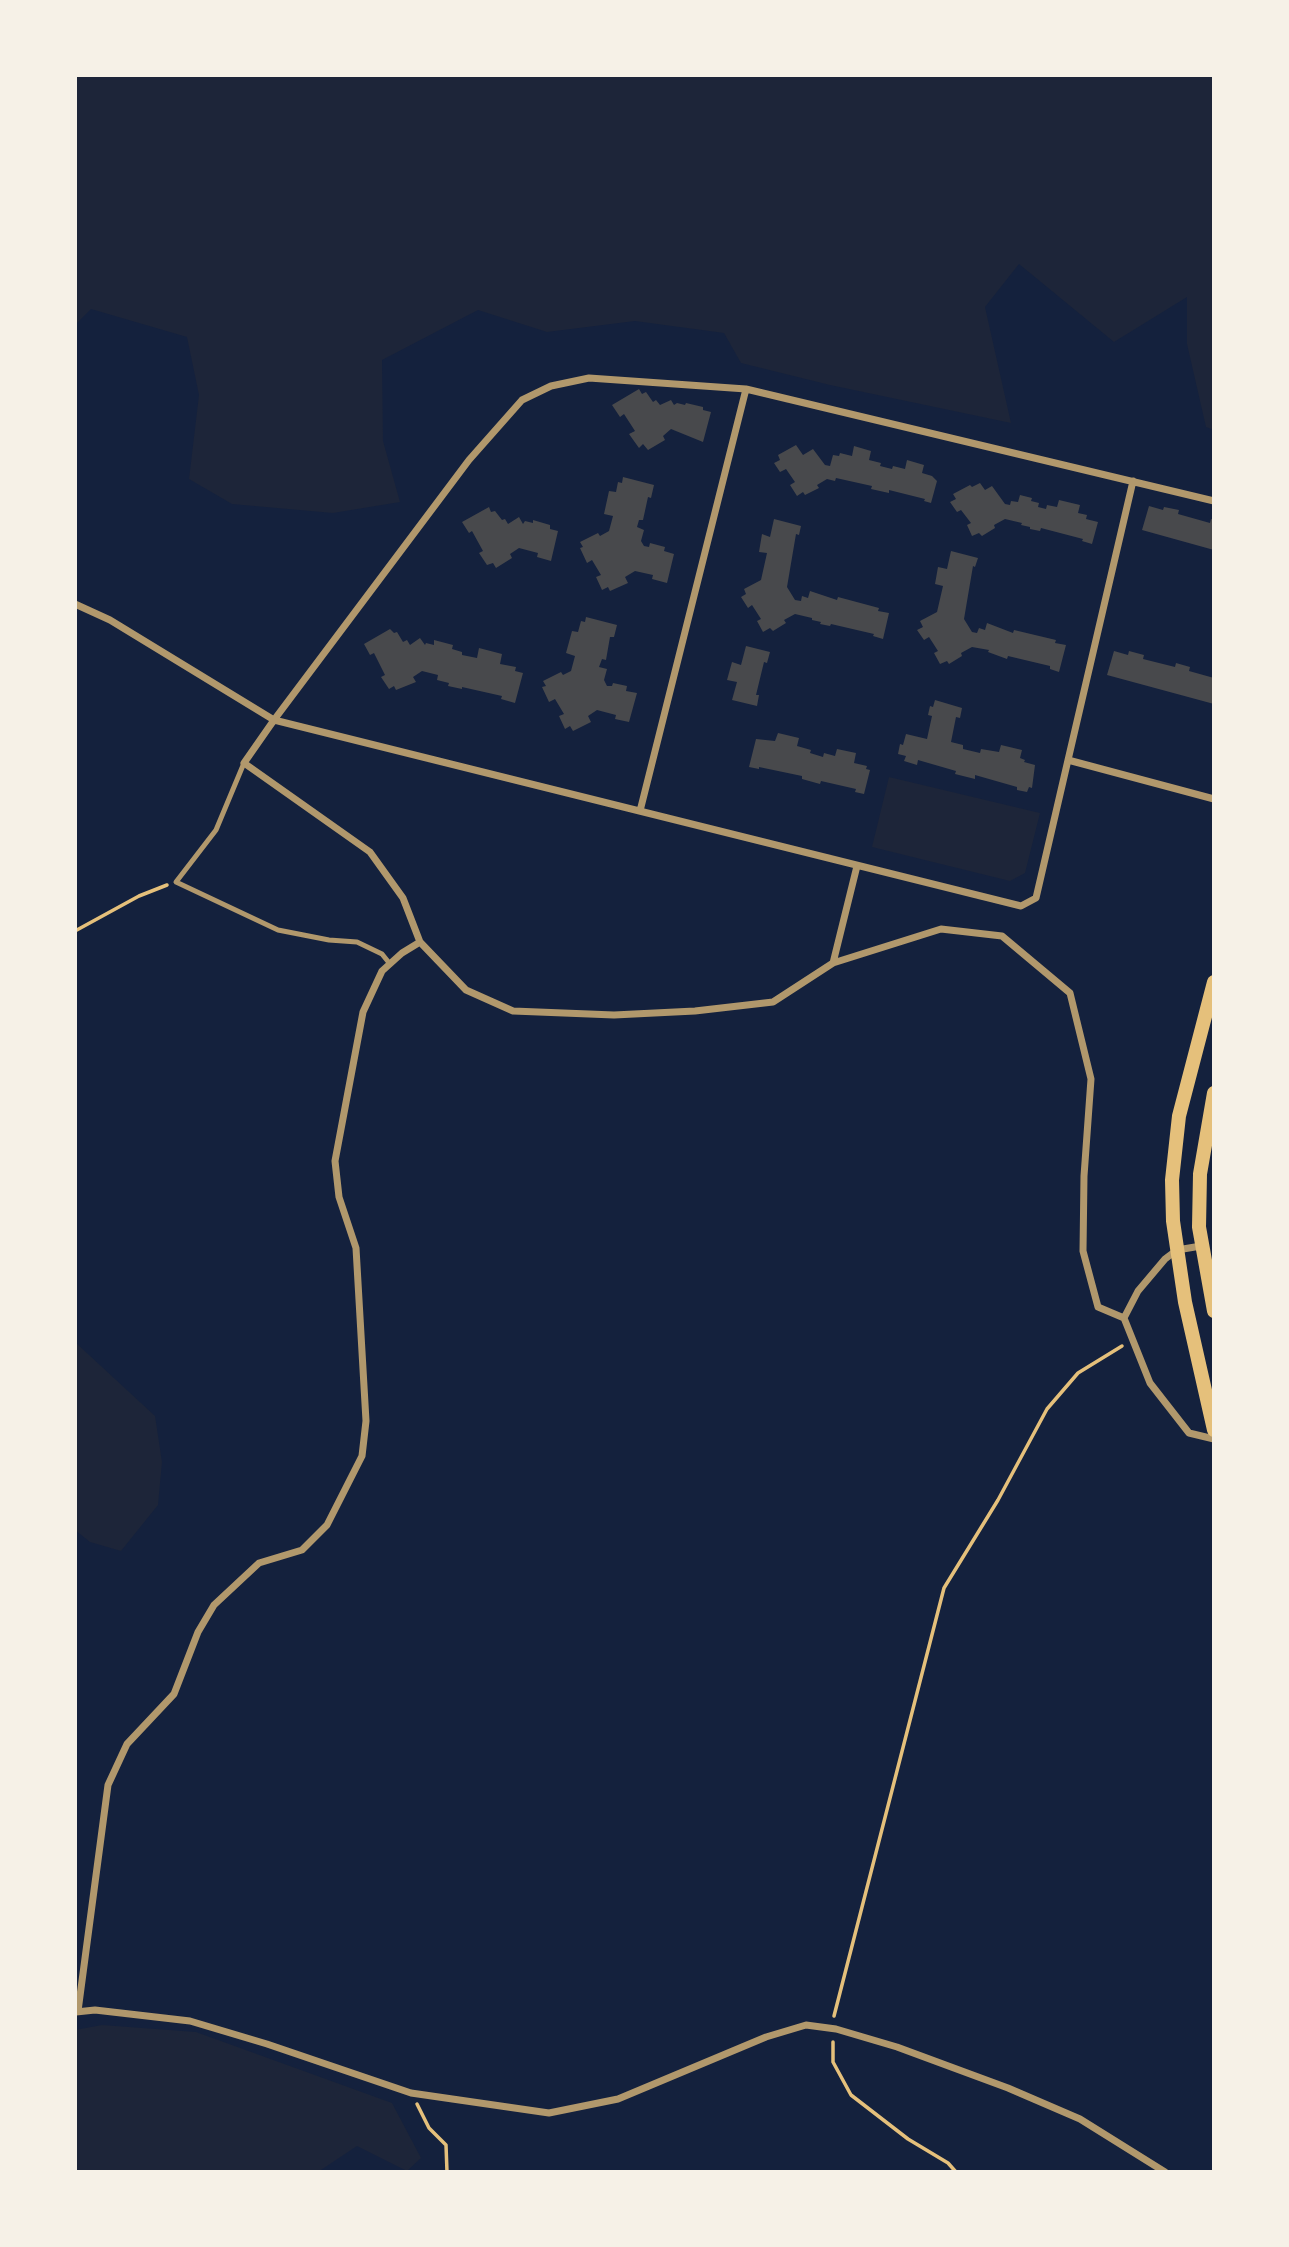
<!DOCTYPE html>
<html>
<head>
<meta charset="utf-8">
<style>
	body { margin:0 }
	#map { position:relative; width:1289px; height:2247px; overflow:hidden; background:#14213d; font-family:"Archivo Narrow",sans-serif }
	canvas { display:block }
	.frame { position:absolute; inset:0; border:77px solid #f6f1e7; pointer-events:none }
</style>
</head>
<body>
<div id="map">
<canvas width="1289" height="2247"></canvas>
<div class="frame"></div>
</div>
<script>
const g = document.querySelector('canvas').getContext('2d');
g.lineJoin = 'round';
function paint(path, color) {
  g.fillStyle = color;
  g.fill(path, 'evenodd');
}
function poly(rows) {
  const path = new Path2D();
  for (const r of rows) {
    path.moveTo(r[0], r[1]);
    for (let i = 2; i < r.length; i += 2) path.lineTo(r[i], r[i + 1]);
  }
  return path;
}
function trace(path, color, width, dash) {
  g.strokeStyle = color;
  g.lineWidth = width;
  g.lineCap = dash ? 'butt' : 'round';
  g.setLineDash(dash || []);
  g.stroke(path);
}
paint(poly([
	[75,75,1214,75,1214,430,1206,427,1187,344,1187,297,1114,342,1019,264,985,307,1011,423,830,385,741,363,724,333,635,321,547,332,478,310,382,360,383,441,400,502,333,513,232,504,189,479,199,395,187,337,91,309,75,325],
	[889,777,1040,813,1025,873,1010,881,872,847],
	[75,1342,155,1416,162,1462,158,1505,121,1551,90,1542,75,1530],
	[102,2025,196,2032,392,2103,421,2158,407,2171,357,2146,321,2170,312,2172,75,2172,75,2030]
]), '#1d2539');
paint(poly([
	[639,389,642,394,646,392,653,402,656,400,660,405,671,400,674,405,677,403,685,405,686,403,703,407,703,410,711,412,703,442,671,429,663,436,665,440,648,450,643,444,639,448,629,434,635,431,624,414,620,417,612,405],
	[796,445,803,455,813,449,825,465,830,466,833,455,839,456,840,453,852,456,854,446,871,451,869,460,881,463,880,466,892,469,893,466,905,469,907,460,924,465,922,473,932,476,937,481,931,503,924,501,925,499,889,490,889,493,871,489,872,486,836,478,835,481,827,479,817,485,819,488,805,495,803,492,797,496,790,485,795,482,786,469,780,472,774,463,780,460,778,455],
	[623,477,654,485,651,498,648,497,643,520,639,520,637,527,644,530,641,541,644,546,649,547,650,543,665,547,664,551,674,554,667,583,652,579,653,575,635,571,625,577,628,583,610,591,608,587,602,590,596,577,601,575,592,560,587,563,580,548,583,547,580,542,598,533,600,536,609,531,613,516,604,514,609,491,616,492,618,482,622,483],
	[980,483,985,490,992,486,1005,504,1010,505,1011,501,1018,502,1020,495,1032,498,1031,501,1039,503,1038,507,1046,509,1047,505,1057,507,1059,500,1080,505,1078,513,1087,515,1086,519,1098,522,1092,544,1082,541,1083,539,1041,528,1040,531,1030,529,1030,527,1021,525,1022,523,1005,519,994,525,995,528,982,536,979,533,972,536,967,525,971,523,961,510,957,512,950,502,956,499,953,494,970,485,972,487],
	[1149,506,1163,510,1164,507,1179,510,1178,514,1210,523,1211,519,1214,520,1214,550,1142,530],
	[489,507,491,512,495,511,502,520,505,519,508,524,519,517,523,524,525,521,533,523,533,520,550,525,550,529,558,531,551,561,537,557,538,553,519,548,510,554,512,558,496,568,493,563,487,565,479,553,483,551,472,531,469,533,462,522],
	[774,519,801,526,799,535,796,534,787,587,795,600,801,601,802,596,808,598,810,591,837,600,838,597,879,608,878,611,889,613,883,639,873,636,874,634,831,624,830,626,820,624,821,622,812,620,812,618,795,614,784,620,786,623,773,631,770,628,763,632,757,621,761,619,752,605,748,608,741,597,746,594,744,589,761,580,767,553,759,552,762,534,770,537],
	[951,551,978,558,975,567,973,566,964,619,972,632,977,633,979,628,985,630,987,623,1013,633,1014,630,1056,640,1055,643,1066,645,1059,672,1050,669,1050,666,1008,656,1007,659,988,652,989,650,972,647,961,653,962,656,949,664,947,661,940,664,934,653,938,651,929,637,924,640,917,630,923,627,920,621,937,612,943,586,935,584,938,567,947,569],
	[586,617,617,625,614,637,610,637,606,660,602,659,599,667,607,669,604,680,607,686,612,686,613,683,627,686,626,691,637,693,629,722,615,719,616,715,597,710,588,716,591,722,573,731,570,726,565,729,559,716,564,714,555,699,549,702,542,687,546,686,543,681,561,672,563,675,571,671,575,656,566,653,572,631,578,632,581,621,585,622],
	[390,629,394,633,397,632,403,642,407,640,410,645,420,638,425,645,426,643,434,645,434,640,453,645,452,649,462,652,462,655,477,658,479,648,502,654,500,664,516,667,515,671,523,673,515,703,501,699,502,696,462,687,462,689,448,686,449,683,437,680,438,675,422,671,413,677,416,682,396,690,394,686,389,689,381,677,385,675,374,653,370,655,364,644],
	[746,646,770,652,767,663,764,662,756,695,759,695,757,706,732,700,737,682,727,680,732,662,741,665],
	[1114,651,1128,655,1129,651,1144,655,1143,659,1175,667,1176,663,1190,667,1189,671,1214,678,1214,704,1107,675],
	[935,700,962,708,960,718,956,717,951,742,963,745,963,749,980,753,981,749,999,752,1001,745,1022,750,1020,758,1025,760,1024,762,1035,765,1032,788,1029,787,1027,792,1017,790,1017,787,975,775,975,779,955,774,956,771,918,760,917,765,904,761,906,756,898,754,900,744,903,745,906,734,927,739,932,716,928,715,930,706,933,707],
	[778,733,799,738,797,746,811,750,810,753,823,757,824,753,835,756,837,749,856,753,854,763,867,766,866,769,870,770,864,794,855,792,856,789,821,781,820,784,802,779,802,776,759,767,759,769,749,767,756,739,775,741]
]), '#48494c');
trace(poly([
	[75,931,139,896,167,885],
	[834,2016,944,1588,998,1500,1047,1409,1078,1373,1122,1346],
	[833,2042,833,2062,851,2095,908,2139,948,2163,956,2172],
	[417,2104,429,2128,446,2145,447,2172]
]), '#e5c07b', 3.5);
trace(poly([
	[244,763,216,830,176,882,278,930,329,940,357,942,382,954,390,964]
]), '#b1986c', 5);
trace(poly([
	[1214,501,746,389,589,378,551,386,522,400,469,460,274,720,1021,906,1036,898,1068,760,1214,799],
	[75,604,110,620,274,720,244,763,370,852,403,898,420,942,466,990,513,1011,614,1015,695,1011,773,1002,833,963,857,866],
	[1068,760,1133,481],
	[640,811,746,389],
	[833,963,941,929,1002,936,1070,993,1091,1079,1084,1176,1083,1251,1098,1307,1124,1318,1150,1383,1189,1433,1214,1439],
	[1124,1318,1138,1291,1165,1259,1177,1250,1201,1246],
	[78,2011,108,1785,127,1744,174,1694,198,1632,214,1605,259,1563,302,1550,327,1525,362,1456,366,1421,356,1248,339,1197,335,1161,363,1012,382,971,402,953,420,942],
	[76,2012,95,2010,190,2021,267,2044,411,2093,549,2113,618,2099,766,2037,806,2025,836,2029,897,2047,1008,2088,1080,2119,1165,2172]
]), '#b1986c', 7);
trace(poly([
	[1214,982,1179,1116,1172,1180,1173,1221,1185,1302,1214,1430],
	[1214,1093,1200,1174,1199,1227,1214,1311]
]), '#e5c07b', 14);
</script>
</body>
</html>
